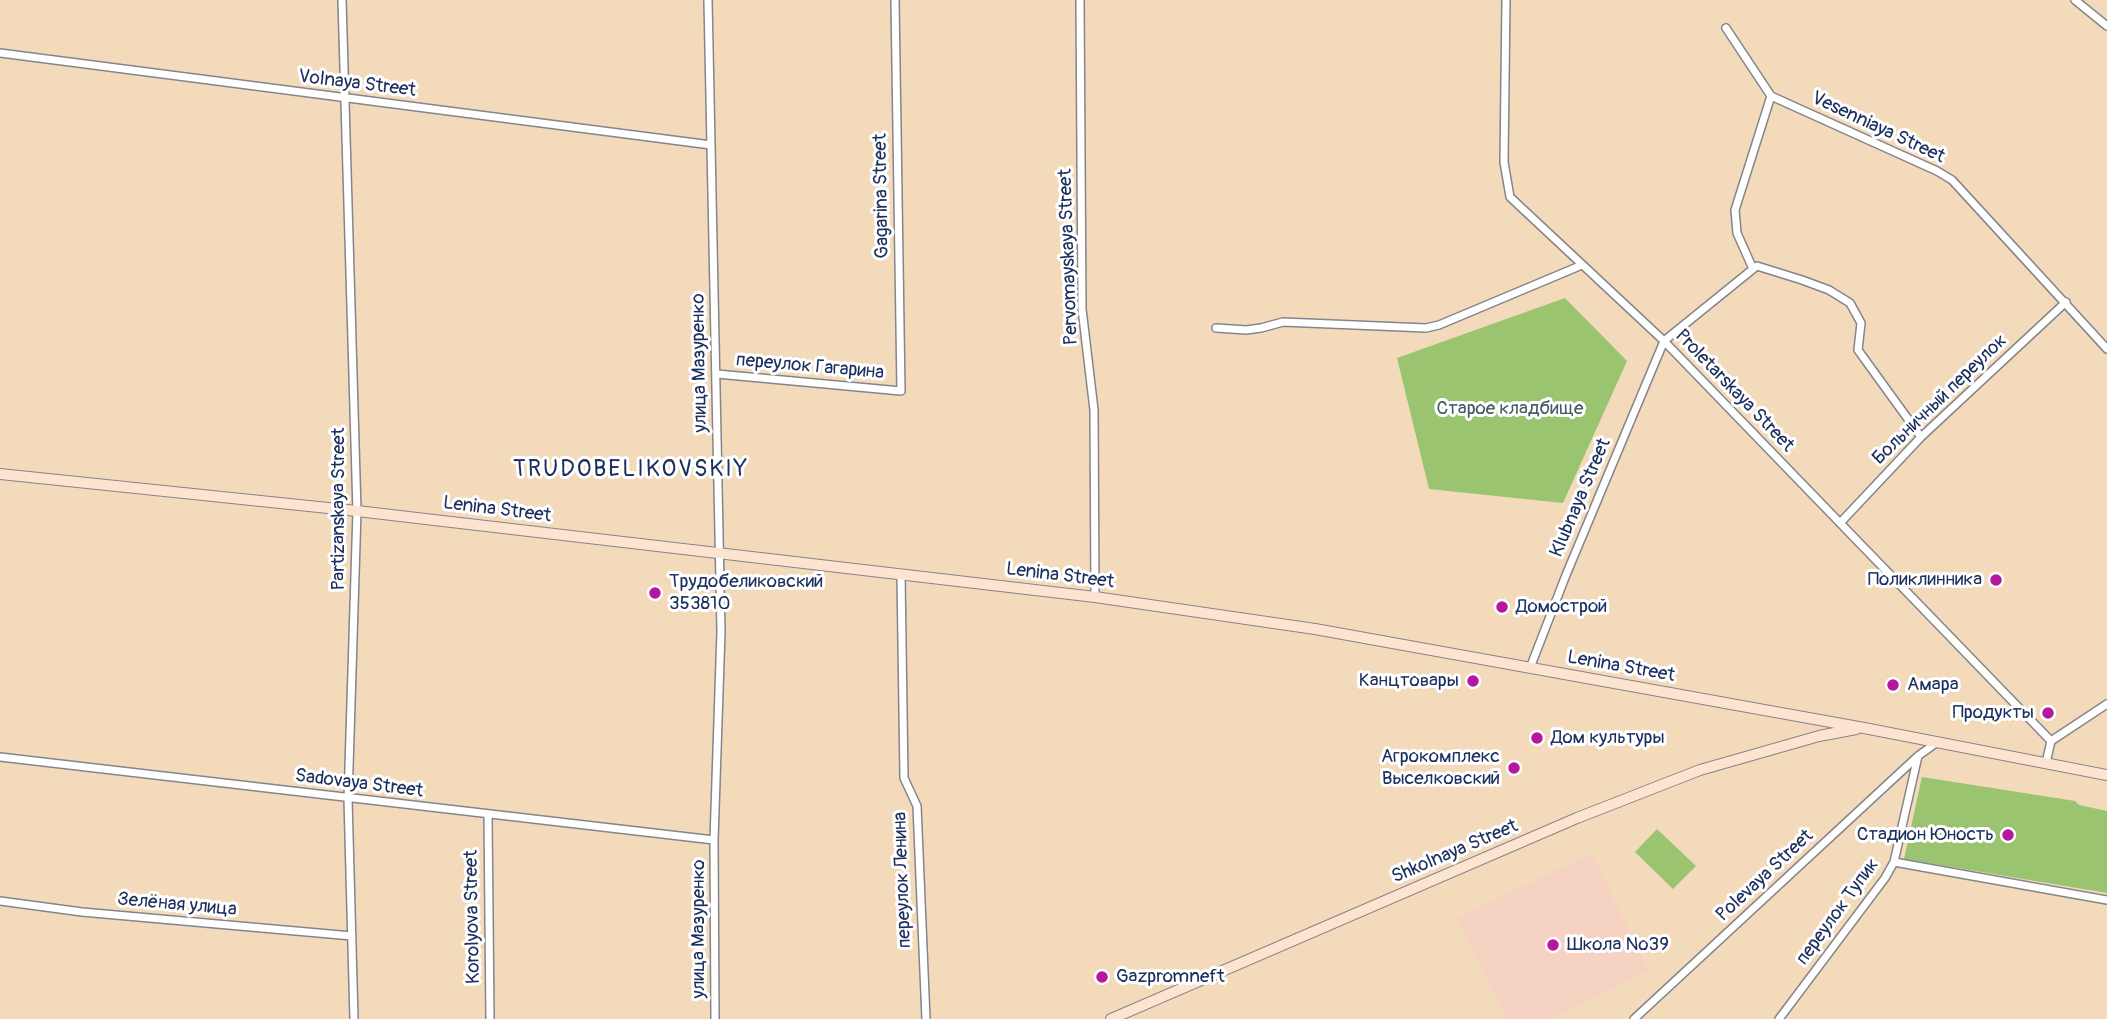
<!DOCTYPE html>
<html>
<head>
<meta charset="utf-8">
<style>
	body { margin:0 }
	canvas { display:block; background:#f2daba }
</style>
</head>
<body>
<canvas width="2107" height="1019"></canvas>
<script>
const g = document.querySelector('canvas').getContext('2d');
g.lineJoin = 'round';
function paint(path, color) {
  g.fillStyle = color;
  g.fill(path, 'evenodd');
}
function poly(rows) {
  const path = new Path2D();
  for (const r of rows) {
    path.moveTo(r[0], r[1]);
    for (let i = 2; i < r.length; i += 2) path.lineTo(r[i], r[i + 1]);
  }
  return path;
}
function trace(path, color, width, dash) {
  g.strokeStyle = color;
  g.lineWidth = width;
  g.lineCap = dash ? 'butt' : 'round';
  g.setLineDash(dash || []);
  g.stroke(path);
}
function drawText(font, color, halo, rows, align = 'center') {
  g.font = font + ' Pangolin,sans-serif';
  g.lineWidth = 6;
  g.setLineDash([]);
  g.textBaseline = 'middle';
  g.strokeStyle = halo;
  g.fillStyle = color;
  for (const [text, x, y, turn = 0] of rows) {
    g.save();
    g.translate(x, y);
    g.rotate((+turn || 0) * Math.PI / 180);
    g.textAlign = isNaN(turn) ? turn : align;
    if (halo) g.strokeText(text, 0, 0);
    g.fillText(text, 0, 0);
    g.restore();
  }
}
paint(poly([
	[1591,853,1649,971,1551,1019,1506,1019,1457,919]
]), '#f5d2c2');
paint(poly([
	[1565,298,1627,361,1563,503,1429,489,1397,358],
	[1922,777,2075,801,2079,805,2107,811,2107,893,1904,859],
	[1657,829,1696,866,1673,889,1635,852]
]), '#9ac470');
const street = poly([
	[342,0,357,511,348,799,354,1019],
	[708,0,721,631,714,840,715,1019],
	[1080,0,1082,309,1094,410,1095,597],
	[1506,0,1504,162,1510,197,1664,341,2051,741,2046,763],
	[2075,0,2107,26],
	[1726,28,1771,96,1937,171,1952,180,2107,349],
	[0,53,711,145],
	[1753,269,1757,266,1802,280,1829,290,1850,303,1861,323,1858,350,1921,437],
	[1216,328,1246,330,1261,328,1283,322,1426,328,1439,325,1582,265],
	[717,374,901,391,895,0],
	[1840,523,1921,437,2066,302],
	[901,575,904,778,917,806,926,1019],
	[1530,668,1566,575,1664,341,1753,269,1737,233,1735,210,1771,96],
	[2051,741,2107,704],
	[0,757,714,840],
	[488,814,490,1019],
	[1894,862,2107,900],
	[0,901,82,912,352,936],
	[1634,1019,1918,756],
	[1779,1019,1885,878,1894,862,1918,756,1936,743]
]);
const secondary = poly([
	[0,474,357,511,1095,597,1315,629,1864,728,2107,775],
	[1111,1019,1577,818,1700,770,1819,736,1856,729]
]);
trace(street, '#86848c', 10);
trace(secondary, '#86848c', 12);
trace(street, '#fff', 7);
trace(secondary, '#fde4d1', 10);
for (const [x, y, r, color] of [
	[1996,580,7,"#b5179e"],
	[655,593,7,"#b5179e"],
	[1502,607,7,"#b5179e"],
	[1473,681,7,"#b5179e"],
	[1893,685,7,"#b5179e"],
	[2048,713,7,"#b5179e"],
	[1537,738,7,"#b5179e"],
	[1514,768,7,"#b5179e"],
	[2008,835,7,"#b5179e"],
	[1553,945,7,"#b5179e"],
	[1102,977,7,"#b5179e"]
]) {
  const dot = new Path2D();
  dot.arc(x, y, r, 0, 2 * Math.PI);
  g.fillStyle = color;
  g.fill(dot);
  trace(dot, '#fff', 2.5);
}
drawText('19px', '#1b2f5e', '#fff', [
	["Volnaya Street",357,84,7],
	["Vesenniaya Street",1878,128,25],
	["Gagarina Street",882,196,-91],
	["Pervomayskaya Street",1069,257,-92],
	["улица Мазуренко",700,363,-91],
	["переулок Гагарина",810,367,5],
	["Proletarskaya Street",1734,391,46],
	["Больничный переулок",1940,400,-44],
	["Klubnaya Street",1581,498,-67],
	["Partizanskaya Street",339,509,-90],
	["Lenina Street",497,510,7],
	["Lenina Street",1060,576,7],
	["Lenina Street",1621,667,10],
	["Sadovaya Street",359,784,7],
	["Shkolnaya Street",1455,852,-23],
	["Polevaya Street",1765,876,-43],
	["переулок Ленина",903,880,-92],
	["Зелёная улица",177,905,5],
	["переулок Тупик",1838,912,-54],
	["Korolyova Street",473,917,-91],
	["улица Мазуренко",699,929,-90]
]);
drawText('19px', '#415c63', '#fff', [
	["Старое кладбище",1510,409]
]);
drawText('19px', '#1b2f5e', '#fff', [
	["Поликлинника",1982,580,"right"],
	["Трудобеликовский",669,582],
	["353810",669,604],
	["Домострой",1516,607],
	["Канцтовары",1459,681,"right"],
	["Амара",1907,685],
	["Продукты",2034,713,"right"],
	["Дом культуры",1551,738],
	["Агрокомплекс",1500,757,"right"],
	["Выселковский",1500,779,"right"],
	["Стадион Юность",1994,835,"right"],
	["Школа №39",1567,945],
	["Gazpromneft",1116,977]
], 'left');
g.letterSpacing = '2px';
drawText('23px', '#1b2f5e', '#fff', [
	["TRUDOBELIKOVSKIY",631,470]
]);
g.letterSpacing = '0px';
</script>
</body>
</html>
